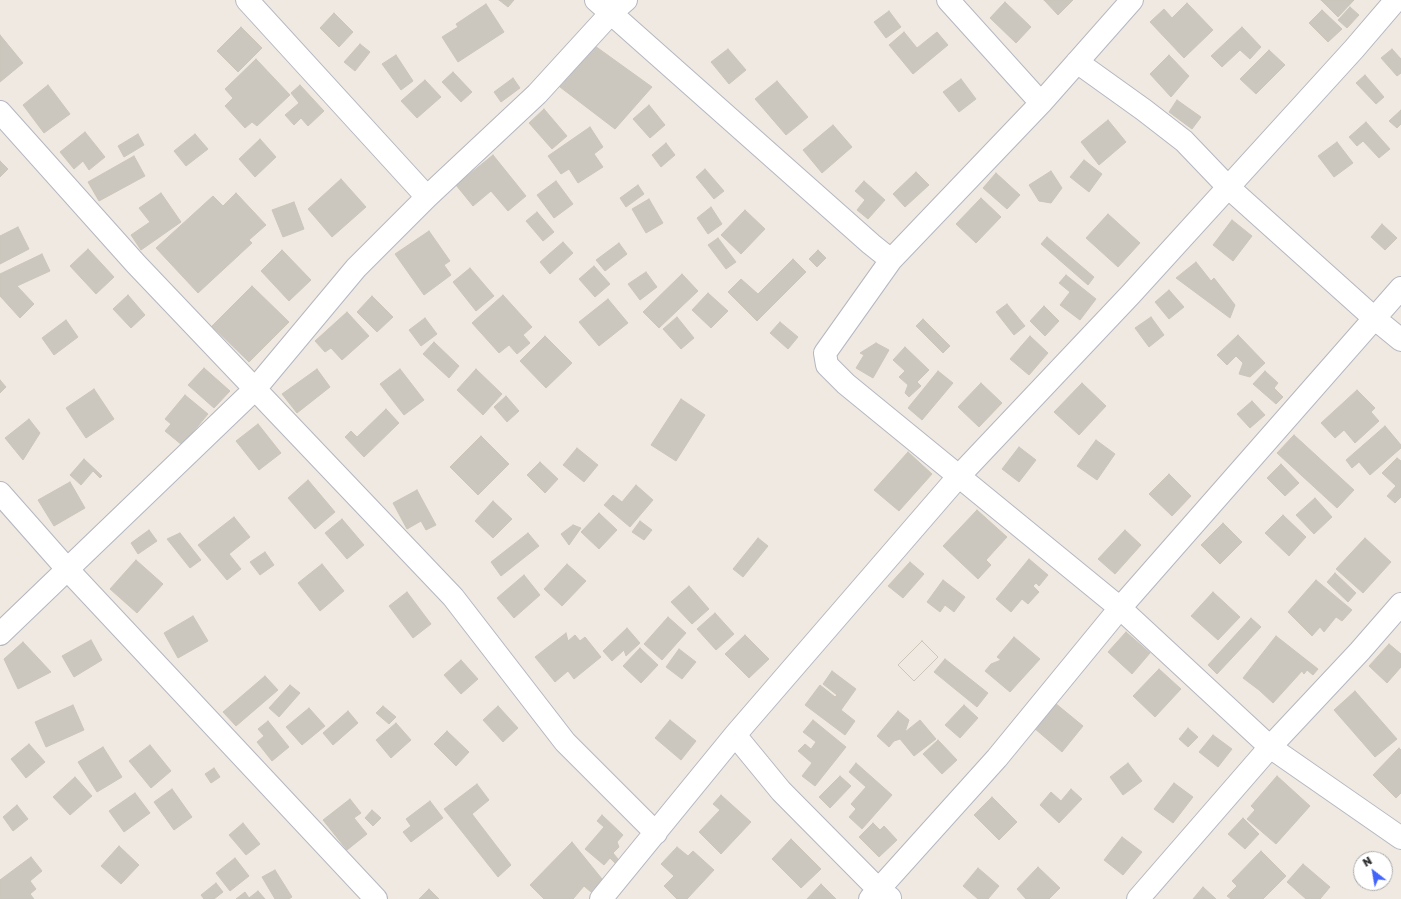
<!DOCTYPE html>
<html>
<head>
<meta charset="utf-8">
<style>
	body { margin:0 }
	#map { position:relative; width:1401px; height:899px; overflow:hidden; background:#efe9e1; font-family:"Golos Text",sans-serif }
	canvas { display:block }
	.north { position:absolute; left:1353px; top:851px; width:40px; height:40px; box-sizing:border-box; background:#fff; border:1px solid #ababab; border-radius:50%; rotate:329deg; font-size:11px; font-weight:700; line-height:16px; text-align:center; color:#2e2e2e }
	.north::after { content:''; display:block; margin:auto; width:14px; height:18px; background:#4264fb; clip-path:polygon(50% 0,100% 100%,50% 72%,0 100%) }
</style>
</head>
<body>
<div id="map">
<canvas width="1401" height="899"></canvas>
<div class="north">N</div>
</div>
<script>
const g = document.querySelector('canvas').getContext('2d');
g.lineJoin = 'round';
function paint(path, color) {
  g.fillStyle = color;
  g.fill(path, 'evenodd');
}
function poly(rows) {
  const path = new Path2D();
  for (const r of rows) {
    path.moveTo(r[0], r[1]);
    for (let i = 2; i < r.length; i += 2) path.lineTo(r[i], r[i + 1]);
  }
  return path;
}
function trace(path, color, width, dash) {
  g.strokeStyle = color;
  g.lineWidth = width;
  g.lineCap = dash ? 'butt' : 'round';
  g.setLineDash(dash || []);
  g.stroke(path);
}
const building = poly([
	[499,0,514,0,508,7,499,0],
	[1044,0,1073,0,1058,15,1044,0],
	[1321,0,1354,0,1338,17,1321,0],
	[1005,2,1031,27,1016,43,990,18,1005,2],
	[1187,3,1213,30,1184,58,1150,22,1164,9,1172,18,1187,3],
	[486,4,504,32,458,62,442,37,458,27,456,24,486,4],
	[1350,7,1359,15,1347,28,1338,20,1350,7],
	[1322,10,1342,29,1328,42,1309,23,1322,10],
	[889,11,901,27,886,38,874,22,889,11],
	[334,13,353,32,339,47,320,28,334,13],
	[241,27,262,48,238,72,217,51,241,27],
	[1242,27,1261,47,1250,59,1240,50,1222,67,1211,56,1242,27],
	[904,32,917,48,937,32,948,45,913,74,889,45,904,32],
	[0,35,23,63,0,82,0,35],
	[360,44,370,52,355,71,344,62,360,44],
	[595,46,652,87,615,129,560,87,595,46],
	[728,49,746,70,729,84,711,62,728,49],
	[1392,49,1401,59,1401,73,1397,76,1381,58,1392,49],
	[1269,50,1285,65,1256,94,1240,79,1269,50],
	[396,55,413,81,401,90,382,64,396,55],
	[1169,55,1189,76,1171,97,1150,74,1169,55],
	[256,59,290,95,257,126,252,122,245,128,225,106,233,98,225,89,256,59],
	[453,72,472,92,461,102,442,82,453,72],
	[1365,75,1384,97,1376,104,1356,83,1365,75],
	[513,78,520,88,501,102,494,92,513,78],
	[961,79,976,99,959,112,943,92,961,79],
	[425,80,441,97,417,118,401,101,425,80],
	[777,81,808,117,786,135,755,99,777,81],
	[48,85,70,114,44,133,23,105,48,85],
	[300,85,324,111,308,126,301,118,294,125,285,115,299,103,291,93,300,85],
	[1177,100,1201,117,1192,129,1169,112,1177,100],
	[649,105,665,125,650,138,633,119,649,105],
	[544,109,567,136,552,149,529,123,544,109],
	[1401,110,1401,124,1397,128,1389,121,1401,110],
	[1108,120,1126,142,1099,165,1081,142,1108,120],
	[1366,122,1390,149,1379,158,1363,141,1357,146,1349,137,1366,122],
	[833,125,852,147,822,173,803,150,833,125],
	[590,127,603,147,594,154,603,167,578,183,569,169,561,174,548,156,590,127],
	[85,132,105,157,89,170,83,161,74,169,60,152,85,132],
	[138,134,144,145,124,157,118,146,138,134],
	[195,134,208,149,186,166,174,151,195,134],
	[260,139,276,157,255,177,239,159,260,139],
	[1337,142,1353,163,1334,177,1318,156,1337,142],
	[666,143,675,155,661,167,652,155,666,143],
	[493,155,526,196,508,211,491,191,473,206,456,185,493,155],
	[134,156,145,176,99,201,88,182,134,156],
	[1084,160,1102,174,1089,192,1070,177,1084,160],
	[0,161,8,169,0,177,0,161],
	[705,169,724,191,714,199,696,177,705,169],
	[1051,171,1062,188,1051,203,1039,201,1029,185,1051,171],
	[916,172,929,185,905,207,893,194,916,172],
	[996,173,1020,195,1007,209,983,188,996,173],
	[341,179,366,207,332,237,308,209,341,179],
	[556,181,573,204,554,218,537,195,556,181],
	[864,181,885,200,868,219,857,210,865,200,855,191,864,181],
	[638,185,644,194,626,207,620,198,638,185],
	[161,193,181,222,141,250,131,235,150,222,139,208,161,193],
	[236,193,266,225,249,240,252,243,198,293,156,248,213,196,223,206,236,193],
	[981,198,1001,217,976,243,956,224,981,198],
	[649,199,663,223,646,233,632,209,649,199],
	[294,202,304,229,283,237,272,210,294,202],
	[711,207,722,224,708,234,697,218,711,207],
	[745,210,765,229,741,254,721,235,745,210],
	[537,212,554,232,543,241,526,221,537,212],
	[1108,214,1140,243,1118,267,1086,238,1108,214],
	[1232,220,1252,236,1233,261,1213,245,1232,220],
	[1382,224,1397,238,1385,250,1371,237,1382,224],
	[18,227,29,249,0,264,0,236,18,227],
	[429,231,450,261,444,265,451,275,424,295,395,254,429,231],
	[1047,237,1094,277,1088,285,1041,244,1047,237],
	[718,238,736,262,726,269,708,245,718,238],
	[563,242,573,253,550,274,540,262,563,242],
	[619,243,627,254,605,271,596,260,619,243],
	[88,249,114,277,96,294,70,266,88,249],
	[282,250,311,280,289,301,261,271,282,250],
	[818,250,826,258,817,267,809,259,818,250],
	[42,254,50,271,17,286,34,304,20,318,0,296,0,274,42,254],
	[793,259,806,272,757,321,728,292,741,279,758,294,793,259],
	[1196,262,1211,281,1214,278,1235,305,1230,318,1176,278,1196,262],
	[594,266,610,284,595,297,579,279,594,266],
	[470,268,494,296,476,311,453,282,470,268],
	[646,272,657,287,640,300,628,284,646,272],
	[682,274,698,291,659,328,643,312,682,274],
	[1066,275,1096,299,1080,320,1060,305,1070,292,1059,283,1066,275],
	[252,286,289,322,249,362,212,326,252,286],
	[1169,290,1184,307,1169,319,1155,302,1169,290],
	[708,293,728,311,711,328,692,310,708,293],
	[128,295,145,315,131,328,113,309,128,295],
	[503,295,532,327,523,335,530,343,517,354,509,345,499,353,472,323,503,295],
	[372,296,393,317,377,332,357,312,372,296],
	[608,299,628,323,599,346,579,322,608,299],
	[1007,304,1025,326,1014,335,996,312,1007,304],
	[1044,306,1059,321,1045,336,1030,321,1044,306],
	[347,312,369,336,342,360,331,348,325,352,315,341,347,312],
	[677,317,694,338,681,349,663,329,677,317],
	[1151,317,1164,335,1149,347,1135,328,1151,317],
	[425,318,437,334,421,346,409,330,425,318],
	[923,319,950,346,943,353,916,326,923,319],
	[66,320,78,337,54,355,42,338,66,320],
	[780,322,798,337,788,349,770,333,780,322],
	[1238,335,1265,363,1250,377,1239,374,1243,363,1236,356,1227,365,1217,355,1238,335],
	[545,336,572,363,546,388,520,361,545,336],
	[1030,336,1048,353,1029,375,1010,359,1030,336],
	[434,342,459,366,449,378,423,354,434,342],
	[876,343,889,350,873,378,856,368,864,355,860,353,876,343],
	[905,347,929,370,917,382,921,386,909,397,905,393,908,385,899,377,905,371,893,360,905,347],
	[204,368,230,391,214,408,188,385,204,368],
	[317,369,330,387,297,413,282,394,317,369],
	[400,369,424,400,404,415,380,384,400,369],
	[476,369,502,394,483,415,457,390,476,369],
	[938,371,953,383,922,420,908,408,938,371],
	[1265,371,1278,383,1274,388,1283,397,1276,404,1253,384,1265,371],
	[0,380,6,387,0,393,0,380],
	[981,383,1002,403,979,427,958,407,981,383],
	[1082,383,1106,406,1079,435,1054,412,1082,383],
	[94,389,114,419,86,438,66,408,94,389],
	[1357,390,1375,408,1371,412,1379,421,1355,443,1344,430,1335,438,1321,423,1357,390],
	[185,395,208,414,182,445,165,431,171,424,165,419,185,395],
	[506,396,519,411,507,422,494,407,506,396],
	[681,399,705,415,676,461,651,445,681,399],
	[1252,401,1265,415,1250,428,1237,414,1252,401],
	[386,409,399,423,364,457,345,437,351,431,357,437,386,409],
	[29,419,40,433,23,460,5,438,29,419],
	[258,424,281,453,259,470,236,441,258,424],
	[1385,426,1401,445,1401,448,1370,475,1359,462,1352,468,1346,460,1385,426],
	[1294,435,1354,490,1337,508,1277,453,1294,435],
	[481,436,509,464,478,495,450,467,481,436],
	[1096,440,1115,454,1097,480,1077,466,1096,440],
	[1019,447,1036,460,1019,482,1002,469,1019,447],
	[577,448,598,465,584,482,563,465,577,448],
	[908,452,932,474,899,511,874,490,908,452],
	[1397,458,1401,461,1401,497,1395,503,1387,496,1396,486,1382,473,1397,458],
	[84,459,102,476,100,478,93,471,81,485,70,475,84,459],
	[540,462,558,479,545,493,527,475,540,462],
	[1281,464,1299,483,1285,496,1267,478,1281,464],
	[1169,474,1191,496,1172,516,1149,494,1169,474],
	[308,480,335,512,315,529,288,498,308,480],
	[70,482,85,508,54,526,38,500,70,482],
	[636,485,653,500,630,527,604,505,613,495,622,502,636,485],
	[417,490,436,525,426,530,421,521,407,529,393,503,417,490],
	[1315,498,1332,517,1314,534,1296,515,1315,498],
	[493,501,512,519,493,538,475,521,493,501],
	[977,510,1007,537,986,560,991,565,978,579,943,546,977,510],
	[599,513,617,530,599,549,581,532,599,513],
	[1283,515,1306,537,1289,556,1265,533,1283,515],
	[234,517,250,537,229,554,241,569,227,580,198,545,234,517],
	[342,519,364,545,347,559,325,533,342,519],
	[640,521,652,530,644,540,632,532,640,521],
	[1223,523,1242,542,1220,564,1201,545,1223,523],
	[573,525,581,528,569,545,561,534,573,525],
	[149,530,157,541,138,554,131,543,149,530],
	[1125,530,1141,545,1115,574,1098,559,1125,530],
	[180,533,201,560,190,568,167,539,180,533],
	[528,533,539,546,501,576,491,562,528,533],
	[758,538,768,546,743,577,733,569,758,538],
	[1365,538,1391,562,1363,593,1336,569,1365,538],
	[265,552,274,565,260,575,250,562,265,552],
	[1029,559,1048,575,1039,586,1036,583,1033,586,1039,592,1028,604,1022,599,1011,612,996,599,1029,559],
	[136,560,163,584,137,613,110,589,136,560],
	[910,562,924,574,903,598,888,586,910,562],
	[322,564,344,591,320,611,298,583,322,564],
	[567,564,586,581,562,606,544,589,567,564],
	[1335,573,1356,593,1348,602,1327,582,1335,573],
	[524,575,540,595,514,618,497,598,524,575],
	[943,580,965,597,954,612,945,605,940,612,927,602,943,580],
	[1316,580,1352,610,1342,621,1336,617,1324,632,1320,627,1312,636,1288,612,1316,580],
	[689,586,709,609,692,624,671,602,689,586],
	[407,592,431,624,413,638,389,606,407,592],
	[1213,592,1240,617,1218,640,1191,616,1213,592],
	[715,613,734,634,716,650,697,629,715,613],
	[193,616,208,641,178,658,164,633,193,616],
	[668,617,686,633,662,660,644,644,668,617],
	[1251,618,1261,627,1217,674,1208,665,1251,618],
	[627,628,640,643,626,656,624,650,612,661,603,651,627,628],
	[1126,632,1150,653,1132,674,1108,652,1126,632],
	[566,633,568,641,575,635,580,641,585,637,601,657,574,679,568,671,555,682,535,657,566,633],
	[745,635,769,659,749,678,725,654,745,635],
	[1276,636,1318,669,1313,675,1307,670,1304,674,1302,671,1273,703,1259,690,1243,678,1276,636],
	[1014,637,1040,659,1010,692,985,671,991,664,1001,660,997,657,1014,637],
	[91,640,102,660,74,677,62,656,91,640],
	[922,641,938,657,914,681,898,665,922,641],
	[922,641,938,657,914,681,898,665,922,641],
	[23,642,51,672,18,689,4,659,23,642],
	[1389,644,1401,654,1401,667,1387,683,1369,666,1389,644],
	[640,648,658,665,641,683,623,666,640,648],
	[679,649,696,662,682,679,666,667,679,649],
	[945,659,988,693,977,707,934,672,945,659],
	[461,660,478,679,461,694,444,675,461,660],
	[1159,669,1181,689,1155,717,1133,696,1159,669],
	[832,671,856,689,841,710,855,721,845,735,805,705,820,685,835,697,837,695,823,684,832,671],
	[265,676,278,690,236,726,223,712,265,676],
	[290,685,300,693,279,717,269,708,290,685],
	[1355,691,1397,739,1375,757,1334,710,1355,691],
	[1055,703,1083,726,1062,752,1034,728,1055,703],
	[73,705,84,730,46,747,35,722,73,705],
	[964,705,978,718,960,738,945,725,964,705],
	[383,706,396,717,389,724,376,713,383,706],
	[498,706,518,728,503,742,483,720,498,706],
	[309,708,325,726,302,745,286,727,309,708],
	[348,711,358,723,333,745,323,733,348,711],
	[898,711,909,720,905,732,920,720,936,739,914,756,900,739,894,741,889,747,877,736,898,711],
	[670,720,696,741,681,760,655,738,670,720],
	[813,720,846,747,815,786,802,776,812,763,798,751,805,744,811,749,816,742,803,732,813,720],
	[268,721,289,747,272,761,257,742,264,736,258,729,268,721],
	[396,723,411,740,391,758,376,740,396,723],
	[1188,728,1198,737,1188,747,1179,739,1188,728],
	[447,731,469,752,456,766,434,744,447,731],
	[1213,735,1232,749,1218,767,1199,752,1213,735],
	[938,740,957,760,942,774,923,754,938,740],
	[29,744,45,762,26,778,11,759,29,744],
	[150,745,171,771,151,788,129,761,150,745],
	[103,747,122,777,97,792,78,762,103,747],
	[1399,748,1401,750,1401,793,1396,798,1373,775,1399,748],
	[856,763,892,795,862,829,849,817,856,809,851,804,866,787,849,772,856,763],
	[1128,763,1142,781,1123,795,1110,777,1128,763],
	[214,768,220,777,211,783,205,774,214,768],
	[840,776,851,786,830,808,819,797,840,776],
	[1277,776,1310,806,1276,844,1247,819,1255,810,1251,806,1277,776],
	[75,777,92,796,70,815,53,797,75,777],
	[1174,783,1193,797,1173,823,1154,809,1174,783],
	[477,784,489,800,472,814,511,865,498,877,444,809,477,784],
	[172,789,192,817,174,830,154,802,172,789],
	[1071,789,1082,799,1059,823,1040,805,1051,792,1061,801,1071,789],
	[135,793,150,813,124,832,109,811,135,793],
	[721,795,751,822,721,854,699,832,720,810,713,804,721,795],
	[992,797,1017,822,999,840,974,815,992,797],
	[350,799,361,813,354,818,367,834,347,850,323,820,350,799],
	[430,801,443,818,411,842,403,832,411,826,406,819,430,801],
	[17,805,28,819,13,831,3,817,17,805],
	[372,810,381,818,373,826,365,818,372,810],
	[602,815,623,835,617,842,619,847,613,853,618,859,615,863,610,858,604,865,585,849,604,827,597,821,602,815],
	[1243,818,1259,834,1245,849,1228,834,1243,818],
	[243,823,260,844,246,855,229,835,243,823],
	[873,823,880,830,884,826,897,840,879,857,859,837,873,823],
	[1122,837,1142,852,1123,875,1104,860,1122,837],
	[791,839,821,869,801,888,772,859,791,839],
	[572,842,602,879,591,892,584,886,573,899,544,899,530,885,572,842],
	[119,846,139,865,121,884,101,866,119,846],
	[677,847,688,856,693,851,714,870,687,899,677,899,664,886,674,876,661,864,677,847],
	[1261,851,1286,876,1263,899,1231,899,1227,896,1237,886,1232,881,1261,851],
	[31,857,42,871,30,881,36,889,30,894,34,899,0,899,0,880,31,857],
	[235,858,249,876,230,891,216,873,235,858],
	[1303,864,1330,887,1320,899,1306,899,1287,882,1303,864],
	[1038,867,1060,888,1049,899,1026,899,1017,889,1038,867],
	[978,868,999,886,988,899,978,899,963,886,978,868],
	[275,870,292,897,289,899,275,899,262,877,275,870],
	[216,883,223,892,214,899,204,899,201,895,216,883],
	[821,884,836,899,807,899,821,884],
	[1203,887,1216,899,1193,899,1203,887],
	[429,889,439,899,419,899,429,889],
	[258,891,265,899,236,899,245,892,249,898,258,891]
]);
paint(building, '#cbc7bf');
trace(building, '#cbc5ba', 1);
const minor = poly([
	[247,0,427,197],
	[596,0,871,244,891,260,1041,103,1132,0],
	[948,0,1041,103],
	[1077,62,1144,110,1184,141,1228,187,1374,318,1401,340],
	[0,112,136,264,453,597,565,742,656,833],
	[891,260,825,353,827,365,846,384,1120,608,1270,747,1401,838],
	[0,493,68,570,376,899],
	[0,634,255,389,356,268,427,197,537,94,611,13,626,0],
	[735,735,781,791,879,890,890,898],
	[601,899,735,735,958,477,1131,294,1354,49,1396,0],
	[870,899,997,758,1120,608,1401,288],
	[1138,899,1270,747,1360,651,1401,604]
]);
trace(minor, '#b4b7c1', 24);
trace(minor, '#fff', 22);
</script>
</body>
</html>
